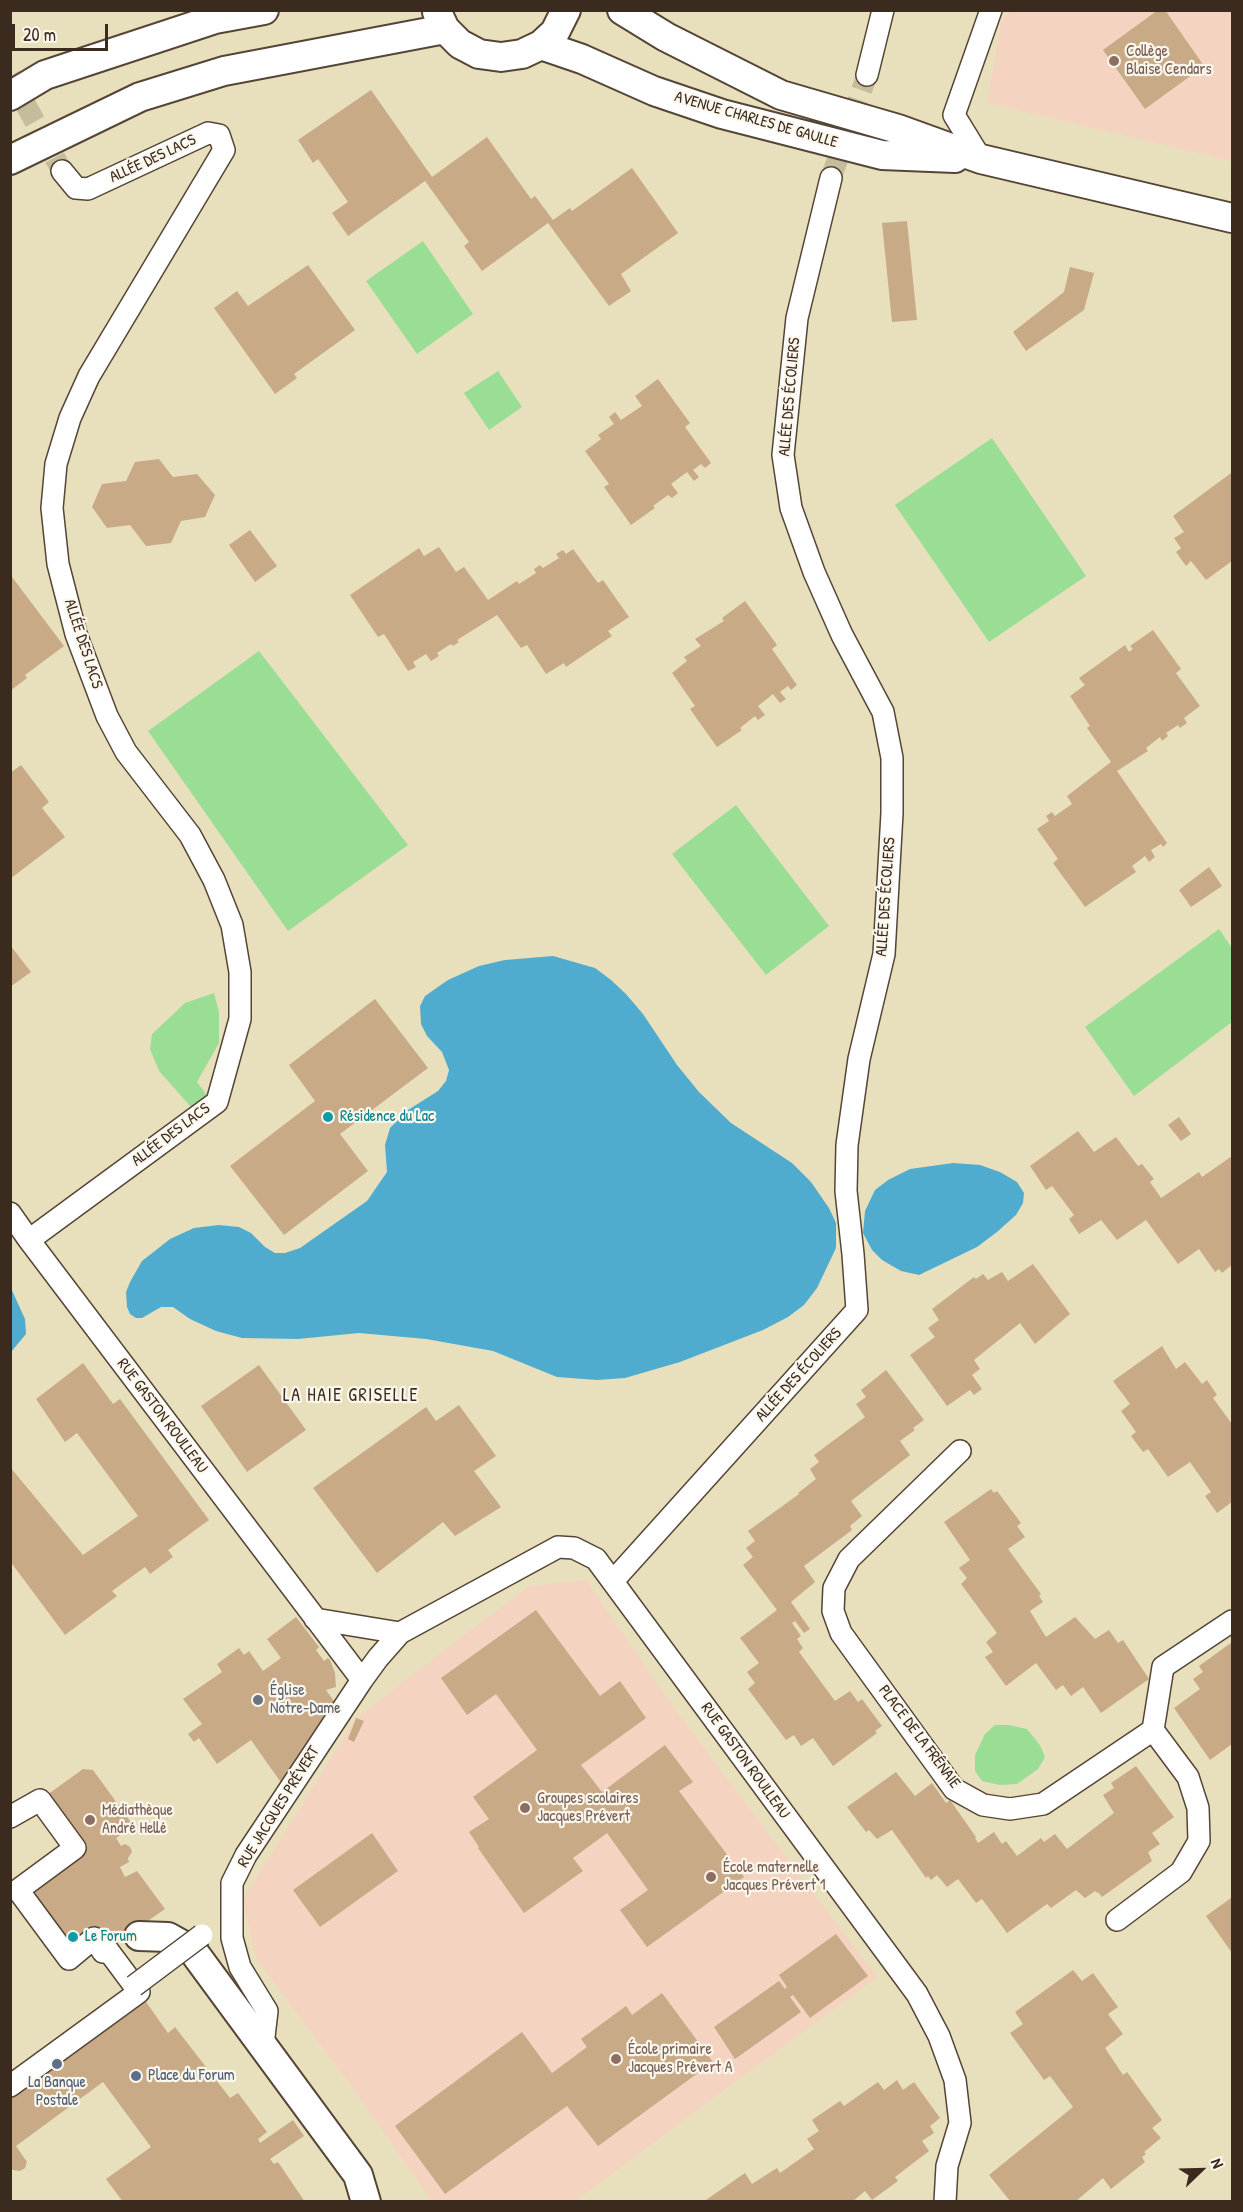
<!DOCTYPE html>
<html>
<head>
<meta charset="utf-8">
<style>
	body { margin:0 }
	#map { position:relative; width:1243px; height:2212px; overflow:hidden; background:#e8e0bc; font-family:"Patrick Hand",sans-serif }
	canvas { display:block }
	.frame { position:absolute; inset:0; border:12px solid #3b2a1e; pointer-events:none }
	.north { position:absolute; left:1171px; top:2140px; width:60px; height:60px; -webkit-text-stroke:4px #fbf7ec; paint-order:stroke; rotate:67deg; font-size:16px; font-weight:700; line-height:24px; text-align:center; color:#3b2a1e }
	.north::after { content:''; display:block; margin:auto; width:21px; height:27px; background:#3b2a1e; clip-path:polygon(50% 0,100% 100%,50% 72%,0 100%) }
	.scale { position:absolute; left:12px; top:24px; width:96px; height:27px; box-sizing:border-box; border:3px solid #3b2a1e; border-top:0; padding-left:8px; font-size:18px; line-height:21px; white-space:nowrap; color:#3b2a1e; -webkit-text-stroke:4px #fbf7ec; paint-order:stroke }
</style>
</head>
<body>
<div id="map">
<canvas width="1243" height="2212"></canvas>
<div class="frame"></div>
<div class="north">N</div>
<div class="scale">20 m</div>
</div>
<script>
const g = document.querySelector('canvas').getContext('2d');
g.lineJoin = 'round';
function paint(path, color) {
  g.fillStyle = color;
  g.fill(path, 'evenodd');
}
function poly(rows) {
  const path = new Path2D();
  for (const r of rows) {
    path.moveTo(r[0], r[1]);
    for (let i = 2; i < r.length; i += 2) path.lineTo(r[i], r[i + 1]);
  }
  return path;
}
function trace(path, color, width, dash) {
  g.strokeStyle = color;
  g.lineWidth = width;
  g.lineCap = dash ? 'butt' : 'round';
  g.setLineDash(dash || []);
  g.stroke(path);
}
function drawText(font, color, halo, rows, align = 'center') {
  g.font = font + ' "Patrick Hand",sans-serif';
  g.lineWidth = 4.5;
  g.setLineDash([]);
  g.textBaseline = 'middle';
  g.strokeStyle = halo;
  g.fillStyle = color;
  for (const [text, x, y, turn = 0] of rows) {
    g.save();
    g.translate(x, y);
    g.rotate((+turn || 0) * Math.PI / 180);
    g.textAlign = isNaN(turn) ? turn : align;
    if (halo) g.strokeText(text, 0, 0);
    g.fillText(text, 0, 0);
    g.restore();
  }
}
paint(poly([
	[1012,11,1232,11,1232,161,987,103,1002,19],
	[586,1580,679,1715,877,1977,575,2201,432,2201,349,2083,256,1958,243,1899,357,1717,529,1586]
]), '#f4d3c0');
paint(poly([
	[423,241,473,314,417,354,366,281],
	[498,371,522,407,489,430,464,393],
	[992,438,1086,576,989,642,895,505],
	[259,651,408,845,288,931,148,731],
	[736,805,829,926,766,975,672,854],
	[1219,929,1232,948,1232,1022,1134,1096,1085,1027],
	[214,993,219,1012,219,1043,197,1082,207,1095,191,1107,159,1071,150,1049,152,1034,185,1003],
	[995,1725,1009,1725,1027,1729,1040,1745,1045,1757,1038,1769,1017,1784,1000,1785,982,1781,975,1771,975,1755,985,1734]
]), '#9ade96');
paint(poly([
	[553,956,595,968,611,980,626,994,643,1014,677,1065,699,1092,731,1123,792,1163,811,1182,829,1208,836,1223,836,1248,817,1288,804,1305,788,1317,763,1330,680,1362,625,1378,597,1380,557,1377,493,1351,426,1339,359,1333,298,1339,242,1338,216,1331,190,1319,173,1307,161,1307,142,1318,136,1318,130,1314,127,1307,126,1292,130,1282,142,1261,170,1239,194,1228,219,1225,239,1227,251,1233,265,1247,275,1253,285,1253,300,1248,367,1201,387,1172,385,1145,390,1128,408,1110,438,1091,446,1081,449,1070,442,1052,427,1036,421,1024,420,1006,425,996,448,980,479,966,505,960],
	[953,1163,980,1165,1000,1172,1017,1182,1024,1193,1023,1203,1016,1215,997,1232,977,1247,919,1275,901,1271,882,1260,872,1250,863,1233,865,1211,875,1190,888,1180,910,1169],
	[10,1286,25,1319,26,1334,11,1352]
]), '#50acce');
paint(poly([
	[1158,10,1165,10,1204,66,1145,109,1103,50],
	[371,90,432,177,487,137,531,199,535,196,553,220,570,208,572,211,632,168,678,233,621,274,631,291,609,306,548,223,482,271,464,246,469,242,425,181,348,236,332,213,348,202,318,159,313,163,298,140],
	[907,221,917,320,892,322,882,223],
	[308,265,355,330,294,374,297,378,275,394,214,308,237,291,248,306],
	[1070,267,1094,273,1084,310,1026,351,1013,332,1064,292],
	[658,379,690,423,685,427,711,463,705,468,701,464,693,470,699,477,694,481,687,472,671,484,678,493,672,498,668,495,653,506,655,508,631,525,604,487,609,484,585,451,601,439,598,435,614,424,609,417,615,412,621,420,642,406,635,396],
	[159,459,173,477,197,474,215,495,205,517,181,521,171,543,146,546,130,525,107,528,92,507,102,484,126,481,135,462],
	[1231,473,1232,561,1206,580,1191,561,1186,566,1176,552,1181,548,1174,538,1184,532,1173,516],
	[250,530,277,566,255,582,229,545],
	[439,547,456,572,464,567,488,600,517,581,519,584,536,573,534,569,540,565,543,568,559,558,556,554,563,550,566,554,573,549,598,583,603,580,629,617,608,631,612,636,566,667,564,663,546,674,527,645,521,648,497,615,457,640,459,642,453,646,451,644,437,653,439,656,431,661,426,654,413,662,416,667,408,671,384,634,378,637,350,595,419,548,424,556],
	[12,577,64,646,25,675,27,678,10,691,10,578],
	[745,601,777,645,772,649,797,685,791,690,788,686,780,692,786,699,780,703,773,694,758,706,765,715,758,720,755,716,740,728,742,730,717,747,690,709,695,706,672,673,687,661,684,657,701,646,695,639,724,621,722,618],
	[1153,630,1181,669,1176,673,1200,706,1184,718,1187,723,1180,728,1178,725,1166,733,1168,736,1162,741,1160,737,1146,748,1148,751,1117,771,1167,843,1163,847,1161,844,1151,850,1155,857,1149,862,1145,856,1132,866,1136,872,1085,907,1053,863,1058,859,1037,829,1049,821,1046,816,1052,812,1055,816,1072,804,1067,796,1111,762,1087,728,1090,726,1070,696,1085,685,1079,678,1125,645,1129,652,1133,649,1130,646],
	[21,765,49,802,42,808,65,837,10,879,10,773],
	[1209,867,1222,886,1191,907,1179,890],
	[10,945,31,972,10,987],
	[375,999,428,1068,340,1134,368,1171,284,1235,230,1166,315,1101,289,1065],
	[1179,1117,1191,1134,1181,1141,1168,1125],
	[1078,1131,1094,1152,1116,1137,1138,1166,1142,1164,1154,1179,1150,1182,1161,1198,1199,1172,1202,1177,1232,1156,1232,1265,1222,1273,1219,1269,1215,1272,1199,1249,1178,1264,1146,1220,1117,1240,1101,1220,1079,1234,1069,1219,1074,1215,1052,1186,1046,1190,1030,1166],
	[1033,1264,1070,1314,1035,1344,1020,1323,974,1360,980,1369,972,1375,982,1389,974,1395,970,1390,947,1406,910,1355,935,1337,928,1328,939,1320,932,1309,974,1277,976,1279,983,1274,988,1280,1002,1272,1008,1281],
	[1162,1346,1176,1369,1185,1362,1202,1384,1207,1380,1217,1395,1213,1398,1232,1424,1232,1502,1217,1513,1205,1496,1211,1492,1190,1462,1168,1477,1148,1449,1143,1452,1131,1436,1136,1432,1121,1411,1130,1404,1113,1381],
	[83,1363,113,1404,120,1399,209,1520,168,1550,173,1557,150,1574,145,1567,112,1591,117,1596,65,1635,10,1561,10,1467,83,1555,138,1516,77,1433,65,1442,36,1399],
	[259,1365,306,1430,247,1472,201,1406],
	[886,1370,924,1420,913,1428,915,1430,900,1441,910,1455,851,1501,862,1516,850,1526,852,1530,804,1566,815,1582,791,1602,810,1629,804,1633,795,1621,792,1623,801,1636,797,1639,803,1648,799,1652,835,1701,850,1691,858,1702,862,1699,882,1726,875,1731,877,1733,833,1766,813,1738,801,1746,794,1735,786,1740,748,1689,755,1683,747,1672,759,1663,740,1638,777,1610,743,1565,753,1557,746,1548,755,1541,748,1531,799,1494,798,1493,816,1479,810,1469,819,1462,814,1455,865,1417,856,1404,866,1397,861,1390],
	[459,1405,496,1456,474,1471,501,1507,455,1536,443,1522,377,1573,313,1488,426,1407,436,1421],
	[991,1489,994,1493,997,1491,1021,1523,1017,1526,1025,1537,1008,1549,1041,1594,1039,1596,1043,1602,1030,1611,1046,1637,1075,1617,1095,1639,1109,1630,1118,1643,1123,1640,1149,1679,1101,1713,1083,1687,1071,1696,1063,1685,1056,1690,1036,1663,1006,1686,985,1657,993,1652,986,1642,997,1633,961,1584,967,1578,959,1568,970,1560,944,1522],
	[536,1610,600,1696,620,1681,646,1718,581,1765,602,1792,665,1745,693,1782,679,1791,744,1877,647,1947,620,1910,648,1890,607,1833,573,1858,583,1871,524,1913,478,1848,479,1847,469,1832,489,1819,473,1797,537,1750,496,1694,467,1715,441,1678],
	[296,1617,319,1647,316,1650,324,1661,328,1658,330,1660,335,1673,336,1687,326,1690,334,1701,326,1718,282,1784,251,1740,217,1764,199,1738,194,1742,188,1734,202,1724,183,1699,222,1672,217,1664,239,1648,244,1655,249,1651,263,1671,281,1658,267,1639],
	[1232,1642,1232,1744,1210,1760,1174,1708,1200,1689,1193,1679,1203,1672,1199,1666],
	[356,1718,364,1721,354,1742,348,1739],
	[1136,1766,1174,1817,1152,1833,1160,1844,1148,1852,1152,1861,1102,1897,1098,1892,1097,1893,1095,1891,1085,1898,1076,1890,1051,1908,1047,1904,1007,1933,982,1899,976,1903,958,1879,947,1887,937,1875,931,1880,928,1876,926,1878,892,1830,877,1839,869,1830,866,1832,847,1807,896,1772,915,1796,932,1783,946,1803,950,1800,976,1837,975,1838,978,1843,994,1832,1002,1844,1006,1841,1017,1856,1041,1838,1044,1842,1055,1834,1067,1849,1114,1813,1103,1795,1114,1788,1111,1783],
	[83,1769,93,1770,130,1821,129,1830,116,1838,121,1846,125,1844,130,1847,132,1852,128,1858,129,1862,120,1867,125,1877,137,1871,165,1909,103,1952,94,1938,69,1959,18,1890,75,1848,40,1800],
	[372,1833,398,1871,320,1927,293,1890],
	[1231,1898,1232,1900,1232,1953,1206,1916],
	[836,1934,868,1976,810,2018,793,1995,790,1997,801,2012,735,2059,714,2027,779,1981,785,1989,787,1987,779,1975],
	[1073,1970,1082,1981,1093,1973,1118,2007,1108,2014,1123,2034,1105,2048,1123,2075,1127,2072,1162,2120,1152,2128,1161,2138,1144,2152,1146,2154,1142,2157,1145,2162,1111,2189,1103,2178,1075,2202,1011,2202,989,2175,1073,2107,1050,2076,1044,2080,1010,2033,1023,2024,1015,2012],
	[139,1992,168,2033,175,2027,230,2098,238,2093,267,2132,258,2139,260,2143,293,2120,304,2136,270,2159,274,2164,278,2162,305,2202,123,2202,106,2179,151,2147,103,2082,16,2146,27,2162,25,2168,20,2171,13,2170,10,2167,10,2086],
	[662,1993,713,2062,598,2146,567,2106,445,2194,395,2126,522,2032,552,2073,587,2047,581,2039,626,2006,632,2015],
	[897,2080,903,2090,914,2082,940,2118,930,2126,934,2133,922,2141,929,2151,895,2177,898,2181,872,2200,865,2191,852,2202,703,2202,745,2173,752,2184,777,2168,780,2173,814,2149,807,2139,819,2131,812,2120,840,2101,844,2106,878,2082,884,2090]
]), '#c8aa86');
trace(poly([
	[10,76,62,171],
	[831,178,867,75]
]), '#c5bc9c', 21, [21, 10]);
const pedestrian = poly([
	[867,75,883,10],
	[981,159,954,115,991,10],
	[10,1213,29,1240,362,1680],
	[29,1240,217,1102,240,1019,240,972,232,925,214,880,190,835,126,752,107,716,76,634,58,564,52,508,56,464,70,418,89,376,224,150,219,135,208,133,88,189,76,188,62,171],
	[960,1451,849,1559,834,1588,833,1611,841,1633,954,1789,983,1805,1010,1809,1043,1804,1153,1730,1163,1667,1232,1621],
	[613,1581,857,1310,853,1254,846,1191,847,1145,859,1059,884,954,892,813,892,758,883,712,842,635,814,572,791,508,783,455,797,318,831,178],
	[315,1619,400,1633],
	[10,1817,40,1800,75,1848,18,1890,69,1959,94,1938,103,1952,107,1949,139,1992,10,2086],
	[1117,1920,1181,1872,1199,1841,1198,1808,1188,1777,1153,1730],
	[263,2045,267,2011,240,1967,232,1938,232,1883,246,1855,362,1680,378,1658,400,1633,558,1547,574,1548,596,1559,917,1994,939,2036,955,2080,960,2123,947,2166,945,2202]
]);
const minor = poly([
	[622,10,666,37,781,95,898,129,981,159,1232,218],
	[437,12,445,29,460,44,479,54,501,57,522,54,541,45,555,32,566,10],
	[541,45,582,59,654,91,722,114,882,155,955,158],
	[10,96,45,75,215,19,264,10],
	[10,160,140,97,224,71,445,29],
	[139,1936,168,1937,193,1951,358,2175,366,2202]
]);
trace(pedestrian, '#554536', 24);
trace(minor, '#554536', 32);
trace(pedestrian, '#fff', 21);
trace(minor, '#fff', 28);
const pedestrianBridge = poly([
	[134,1986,202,1935]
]);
trace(pedestrianBridge, '#554536', 24, []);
trace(pedestrianBridge, '#fff', 21);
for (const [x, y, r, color] of [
	[1114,61,6,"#8d6e63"],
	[328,1117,6,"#0f9aa8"],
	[258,1700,6,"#6b7280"],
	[525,1808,6,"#8d6e63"],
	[90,1820,6,"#8d6e63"],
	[711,1877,6,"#8d6e63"],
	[73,1937,6,"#0f9aa8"],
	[616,2059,6,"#8d6e63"],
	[57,2064,6,"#5c6f8a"],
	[136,2076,6,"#5c6f8a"]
]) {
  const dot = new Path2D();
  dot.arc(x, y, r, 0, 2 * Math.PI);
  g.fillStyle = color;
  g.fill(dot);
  trace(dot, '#fbf7ec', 2);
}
drawText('16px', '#785e54', '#fbf7ec', [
	["Collège",1126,52],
	["Blaise Cendars",1126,70],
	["Groupes scolaires",537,1799],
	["Jacques Prévert",537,1817],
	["Médiathèque",102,1811],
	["André Hellé",102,1829],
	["École maternelle",723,1868],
	["Jacques Prévert 1",723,1886],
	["École primaire",628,2050],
	["Jacques Prévert A",628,2068]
], 'left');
drawText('16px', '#3b2a1e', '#fbf7ec', [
	["AVENUE CHARLES DE GAULLE",756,120,16],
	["ALLÉE DES LACS",153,159,-25],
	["ALLÉE DES ÉCOLIERS",790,397,-85],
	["ALLÉE DES LACS",83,644,72],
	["ALLÉE DES ÉCOLIERS",886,897,-86],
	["ALLÉE DES LACS",171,1135,-37],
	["ALLÉE DES ÉCOLIERS",799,1375,-48],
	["RUE GASTON ROULLEAU",162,1416,53],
	["PLACE DE LA FRÊNAIE",919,1737,53],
	["RUE GASTON ROULLEAU",745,1761,54],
	["RUE JACQUES PRÉVERT",279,1807,-58]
]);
drawText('16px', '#0d838f', '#fbf7ec', [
	["Résidence du Lac",340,1117],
	["Le Forum",85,1937]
], 'left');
drawText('16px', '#5b616d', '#fbf7ec', [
	["Église",270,1691],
	["Notre-Dame",270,1709]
], 'left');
drawText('16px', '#4e5e75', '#fbf7ec', [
	["Place du Forum",148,2076],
	["La Banque",57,2083,"center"],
	["Postale",57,2101,"center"]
], 'left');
g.letterSpacing = '1.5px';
drawText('18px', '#3b2a1e', '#fbf7ec', [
	["LA HAIE GRISELLE",351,1396]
]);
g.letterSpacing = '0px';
</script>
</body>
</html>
